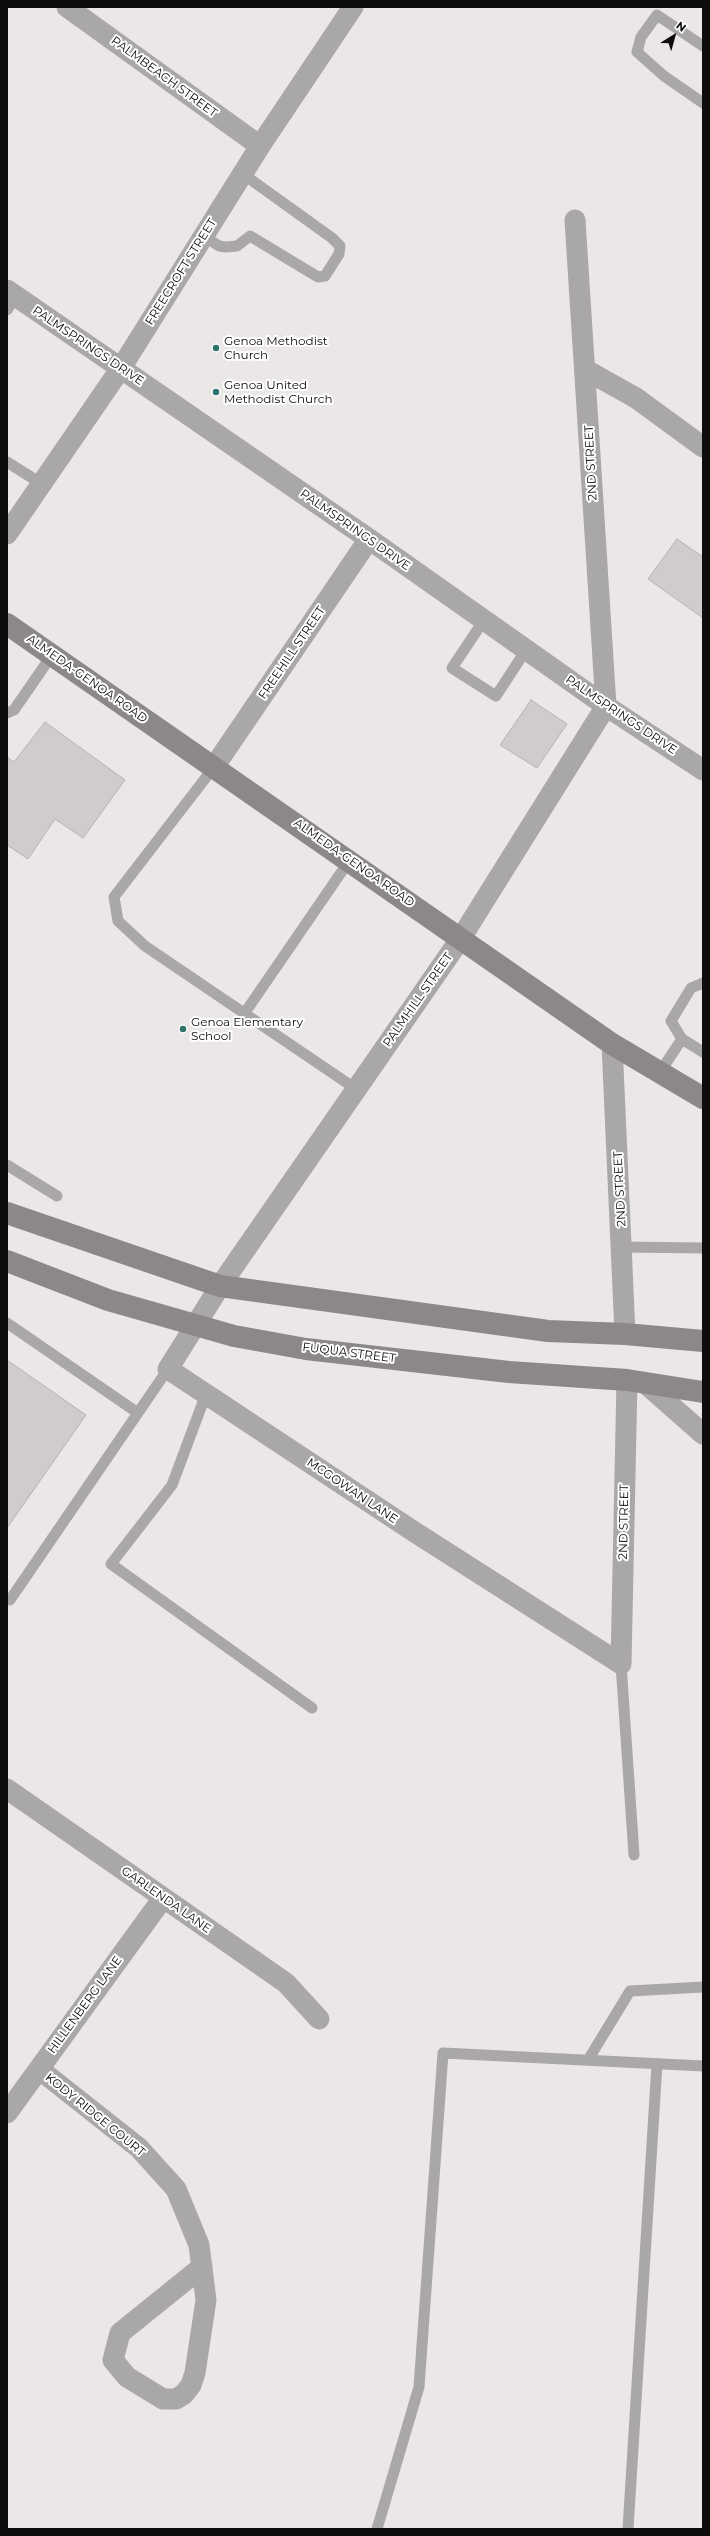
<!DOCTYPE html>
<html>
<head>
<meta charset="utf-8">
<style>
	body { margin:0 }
	#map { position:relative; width:710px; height:2536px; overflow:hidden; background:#ece7e7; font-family:Montserrat,sans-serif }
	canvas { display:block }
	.frame { position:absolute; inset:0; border:8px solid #0e0c0d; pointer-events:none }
	.north { position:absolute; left:654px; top:16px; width:40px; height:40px; -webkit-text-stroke:3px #fff; paint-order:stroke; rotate:37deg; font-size:11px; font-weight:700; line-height:16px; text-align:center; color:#0e0c0d }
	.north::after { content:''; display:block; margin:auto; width:14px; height:18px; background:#0e0c0d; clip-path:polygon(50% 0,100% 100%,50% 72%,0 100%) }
</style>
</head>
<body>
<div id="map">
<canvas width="710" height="2536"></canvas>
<div class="frame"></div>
<div class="north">N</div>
</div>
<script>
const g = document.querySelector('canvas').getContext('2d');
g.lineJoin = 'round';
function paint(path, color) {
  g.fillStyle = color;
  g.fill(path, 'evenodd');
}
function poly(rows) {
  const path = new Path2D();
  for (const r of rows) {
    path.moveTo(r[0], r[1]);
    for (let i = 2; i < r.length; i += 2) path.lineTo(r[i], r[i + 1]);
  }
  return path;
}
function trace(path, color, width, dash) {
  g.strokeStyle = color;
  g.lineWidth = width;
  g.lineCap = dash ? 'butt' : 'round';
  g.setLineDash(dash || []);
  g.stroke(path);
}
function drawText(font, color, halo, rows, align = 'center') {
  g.font = font + ' Montserrat,sans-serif';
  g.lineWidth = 4;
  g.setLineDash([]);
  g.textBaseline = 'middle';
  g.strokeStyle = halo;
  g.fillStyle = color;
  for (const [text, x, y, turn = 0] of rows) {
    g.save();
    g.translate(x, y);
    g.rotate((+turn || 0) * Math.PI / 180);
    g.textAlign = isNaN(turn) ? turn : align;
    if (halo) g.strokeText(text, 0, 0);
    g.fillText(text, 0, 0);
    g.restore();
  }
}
const building = poly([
	[677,539,703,557,703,618,648,579,677,539],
	[531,700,567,724,537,768,500,745,531,700],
	[45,722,125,780,83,838,55,819,28,859,7,845,7,757,14,762,45,722],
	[7,1360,86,1415,7,1528,7,1360]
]);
paint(building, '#d1cbcc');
trace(building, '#b7b1b2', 1);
trace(poly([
	[703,46,657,15,641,37,637,52,664,76,703,103],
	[204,236,219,246,226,247,237,246,250,236,318,277,325,276,339,254,340,246,332,238,243,174],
	[7,310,16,296],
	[7,462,42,484],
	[484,620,452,668,496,696,526,650],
	[7,713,14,710,52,655],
	[214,767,114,897,118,921,145,946,356,1089],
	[244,1014,349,861],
	[682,1039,703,1052],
	[660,1072,682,1039,671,1021,691,988,703,983],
	[7,1165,57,1196],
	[622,1247,703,1248],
	[7,1323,138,1413],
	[206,1394,172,1485,111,1564,312,1708],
	[7,1599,10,1600,168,1369],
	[621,1664,634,1855],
	[588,2060,630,1991,703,1987],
	[377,2529,419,2387,443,2053,703,2066],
	[628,2529,657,2064]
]), '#aaa7a8', 11);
trace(poly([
	[67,7,260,146],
	[575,220,606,706],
	[7,290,369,539,606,706,703,770],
	[586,370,636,398,703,447],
	[7,534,121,368,260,146,353,7],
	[606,706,461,938,220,1286,168,1369,413,1531,621,1664],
	[214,767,369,539],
	[612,1044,625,1334],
	[645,1383,703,1434],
	[621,1664,627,1380],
	[7,1789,286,1983,319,2019],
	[39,2069,139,2148,176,2189,199,2245,206,2300,195,2373,191,2385,184,2394,176,2399,163,2399,127,2377,113,2360,120,2333,202,2267],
	[7,2113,163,1898]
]), '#aaa7a8', 21);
trace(poly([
	[7,624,612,1044,703,1098],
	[7,1213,220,1286,548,1331,625,1334,703,1341],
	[7,1261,108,1300,234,1336,306,1349,509,1372,627,1380,703,1392]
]), '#8c8888', 22);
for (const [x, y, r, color] of [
	[216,348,4,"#2e746c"],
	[216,392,4,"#2e746c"],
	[183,1029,4,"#2e746c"]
]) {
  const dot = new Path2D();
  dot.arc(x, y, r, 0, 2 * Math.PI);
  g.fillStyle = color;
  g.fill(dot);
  trace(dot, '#fff', 1.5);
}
drawText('12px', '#0e0c0d', '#fff', [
	["PALMBEACH STREET",164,77,36],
	["FREECROFT STREET",181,272,-58],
	["PALMSPRINGS DRIVE",88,346,34],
	["2ND STREET",591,463,-93],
	["PALMSPRINGS DRIVE",355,530,35],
	["FREEHILL STREET",292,653,-56],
	["ALMEDA-GENOA ROAD",87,679,35],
	["PALMSPRINGS DRIVE",621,715,34],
	["ALMEDA-GENOA ROAD",354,863,35],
	["PALMHILL STREET",418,1000,-55],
	["2ND STREET",620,1189,-93],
	["FUQUA STREET",349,1353,7],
	["MCGOWAN LANE",352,1491,34],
	["2ND STREET",624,1522,-89],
	["GARLENDA LANE",166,1900,35],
	["HILLENBERG LANE",85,2005,-54],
	["KODY RIDGE COURT",95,2115,39]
]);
drawText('12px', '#0e0c0d', '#fff', [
	["Genoa Methodist",224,341],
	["Church",224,355],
	["Genoa United",224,385],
	["Methodist Church",224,399],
	["Genoa Elementary",191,1022],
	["School",191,1036]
], 'left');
</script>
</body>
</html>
